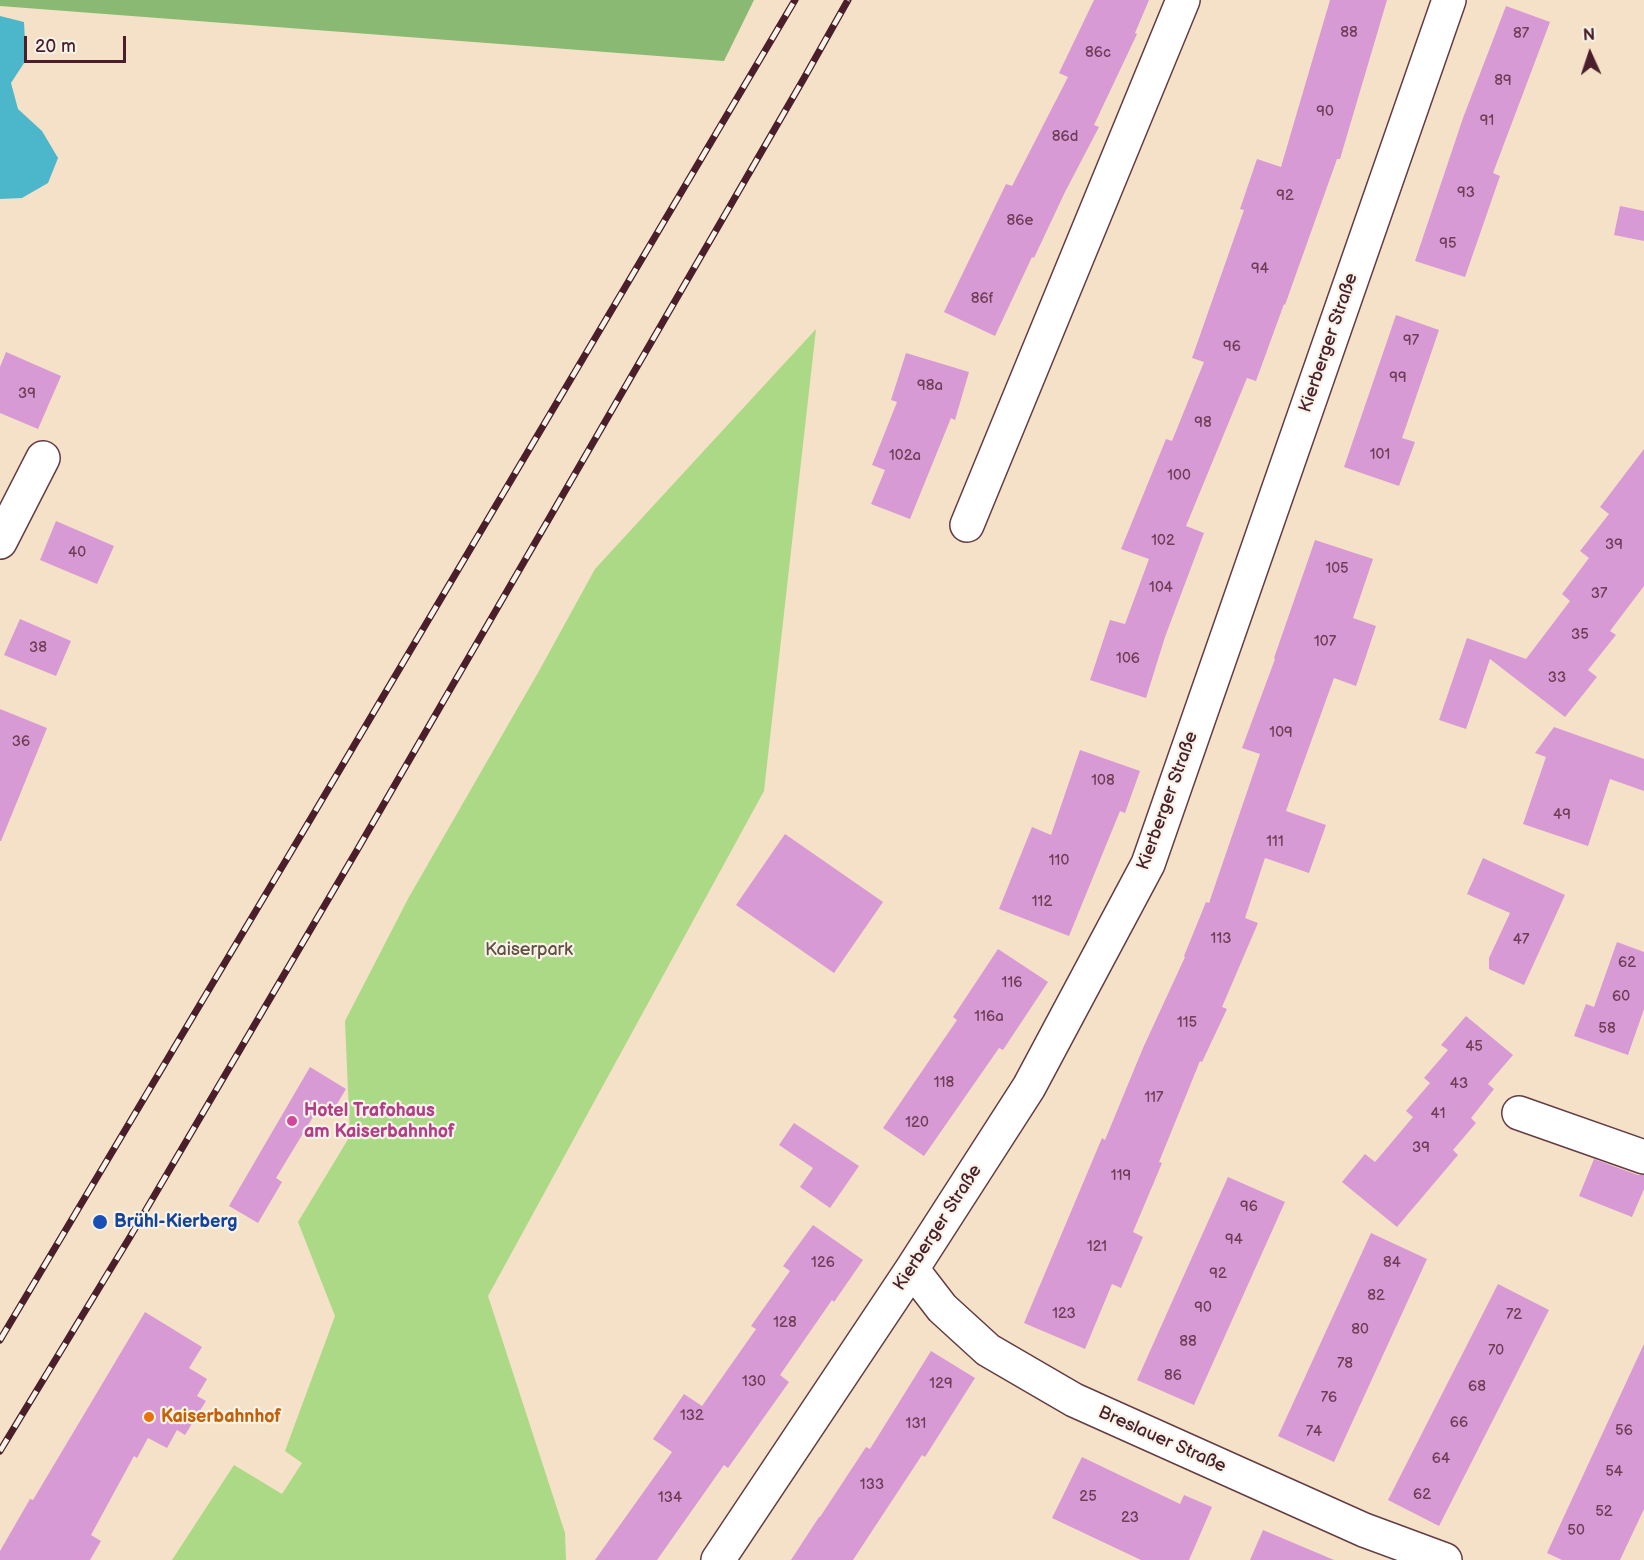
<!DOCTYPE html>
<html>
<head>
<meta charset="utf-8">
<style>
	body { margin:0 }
	#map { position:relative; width:1644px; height:1560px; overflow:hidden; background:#f4e1c8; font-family:"Balsamiq Sans",sans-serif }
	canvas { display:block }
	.north { position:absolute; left:1560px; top:24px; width:60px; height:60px; -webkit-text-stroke:4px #f7f3e8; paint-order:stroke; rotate:357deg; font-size:16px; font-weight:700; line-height:24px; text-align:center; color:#4a1f2b }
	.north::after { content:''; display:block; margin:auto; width:21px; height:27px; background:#4a1f2b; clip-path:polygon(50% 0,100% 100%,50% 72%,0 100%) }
	.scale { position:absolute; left:24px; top:36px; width:102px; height:27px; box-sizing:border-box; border:3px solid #4a1f2b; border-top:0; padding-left:8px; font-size:18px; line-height:21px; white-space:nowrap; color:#4a1f2b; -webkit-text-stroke:4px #f7f3e8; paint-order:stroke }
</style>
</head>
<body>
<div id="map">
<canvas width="1644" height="1560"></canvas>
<div class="north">N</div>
<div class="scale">20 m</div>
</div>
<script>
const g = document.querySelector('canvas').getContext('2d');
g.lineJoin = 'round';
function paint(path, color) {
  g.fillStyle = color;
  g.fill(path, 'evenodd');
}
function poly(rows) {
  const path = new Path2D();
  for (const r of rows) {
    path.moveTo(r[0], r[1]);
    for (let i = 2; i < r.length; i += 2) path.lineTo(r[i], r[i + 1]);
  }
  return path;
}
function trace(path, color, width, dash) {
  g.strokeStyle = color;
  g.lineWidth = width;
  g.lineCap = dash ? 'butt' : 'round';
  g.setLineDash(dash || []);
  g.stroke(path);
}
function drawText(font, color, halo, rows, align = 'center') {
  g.font = font + ' "Balsamiq Sans",sans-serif';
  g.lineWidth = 4.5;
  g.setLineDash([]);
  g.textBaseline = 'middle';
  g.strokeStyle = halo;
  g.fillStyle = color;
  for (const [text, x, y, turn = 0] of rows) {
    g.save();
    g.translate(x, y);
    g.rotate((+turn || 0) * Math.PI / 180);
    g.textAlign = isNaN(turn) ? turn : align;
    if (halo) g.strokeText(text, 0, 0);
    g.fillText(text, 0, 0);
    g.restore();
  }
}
paint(poly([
	[816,329,764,791,488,1296,565,1533,566,1560,172,1560,234,1465,282,1494,302,1463,285,1451,335,1316,298,1222,350,1136,345,1021,409,897,539,671,595,569]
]), '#acd985');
paint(poly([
	[0,0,754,0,724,61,0,6]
]), '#89b972');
paint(poly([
	[0,16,24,22,26,60,11,83,18,109,42,131,58,158,48,183,22,198,0,199]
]), '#4cb6ca');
paint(poly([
	[1094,0,1149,0,1135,33,1137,34,1094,125,1099,127,1065,192,1034,258,1032,257,995,336,944,312,1006,184,1012,186,1068,77,1059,73],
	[1330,0,1387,0,1340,159,1337,159,1285,305,1284,304,1256,381,1247,378,1186,526,1204,533,1165,637,1146,698,1090,680,1110,620,1125,624,1149,559,1121,549,1166,439,1172,441,1204,362,1192,358,1244,210,1240,209,1257,159,1281,167],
	[1506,6,1550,22,1493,173,1500,176,1465,277,1415,261,1463,118],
	[1620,206,1644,211,1644,241,1614,235],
	[1396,315,1439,330,1402,438,1415,442,1399,486,1344,467],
	[6,352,61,376,38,429,0,413,0,367],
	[906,353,969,372,955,420,951,418,910,519,871,504,885,470,872,465,897,402,891,400],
	[1644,449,1644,586,1610,631,1616,635,1588,670,1597,677,1565,717,1490,659,1466,729,1439,720,1467,638,1526,659,1570,601,1562,594,1589,558,1580,551,1609,514,1600,507],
	[56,521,114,546,97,584,40,560],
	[1315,540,1373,559,1353,618,1376,626,1356,686,1334,678,1286,811,1326,825,1309,873,1265,858,1245,918,1258,923,1222,1007,1227,1009,1202,1062,1200,1061,1159,1162,1162,1163,1133,1232,1143,1237,1121,1288,1112,1284,1085,1349,1024,1323,1102,1138,1105,1140,1143,1048,1185,957,1184,956,1206,902,1209,903,1260,754,1242,748,1275,659,1274,658],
	[20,619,71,641,56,676,4,655],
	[0,709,47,728,1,841,0,841],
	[1554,727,1644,759,1644,791,1610,779,1588,846,1523,824,1546,757,1535,753],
	[1080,750,1140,771,1125,813,1120,811,1069,936,999,909,1032,827,1051,835],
	[785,834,883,902,834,973,736,905],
	[1483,858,1565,895,1524,985,1489,969,1489,958,1510,913,1467,894],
	[1617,942,1644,952,1644,1009,1628,1055,1574,1036,1586,1004,1594,1007],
	[998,949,1048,982,1003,1050,999,1048,924,1156,883,1128,957,1020,953,1017],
	[1466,1016,1513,1055,1488,1084,1494,1089,1471,1118,1476,1123,1453,1150,1458,1155,1397,1227,1342,1182,1365,1154,1375,1162,1413,1117,1406,1111,1430,1083,1424,1078,1448,1050,1441,1045],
	[310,1067,346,1089,331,1114,319,1107,276,1178,282,1182,258,1223,229,1206],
	[794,1123,859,1166,830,1208,800,1187,813,1168,779,1145],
	[1594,1159,1638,1175,1644,1175,1644,1189,1632,1217,1579,1196],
	[1228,1177,1285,1202,1194,1405,1137,1380],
	[813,1225,863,1260,834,1302,832,1300,780,1375,789,1382,728,1468,724,1465,657,1560,595,1560,672,1452,653,1439,684,1394,702,1406,756,1329,751,1326,790,1271,783,1266],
	[1371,1233,1427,1259,1334,1462,1278,1436],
	[1498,1284,1549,1310,1439,1526,1388,1500],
	[145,1312,202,1347,189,1368,207,1379,197,1396,206,1401,185,1435,177,1430,167,1448,148,1438,137,1458,134,1456,91,1535,101,1541,90,1560,0,1560,0,1551,30,1499,33,1500],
	[1644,1344,1644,1509,1620,1560,1562,1560,1547,1553],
	[931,1351,975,1378,925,1457,922,1455,853,1560,791,1560,819,1517,820,1517,866,1447,870,1449],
	[1082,1457,1180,1504,1184,1495,1212,1507,1189,1560,1141,1560,1052,1518],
	[1263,1530,1334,1560,1250,1560]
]), '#d89ad5');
const minor = poly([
	[967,525,1183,0],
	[0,542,43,458],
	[1519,1113,1644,1157],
	[912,1269,942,1308,988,1350,1074,1400,1364,1530,1445,1560],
	[718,1560,912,1269,1029,1087,1148,864,1449,0]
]);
trace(minor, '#643c43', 36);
trace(minor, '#fff', 33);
const rail = poly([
	[0,1340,310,820,795,0],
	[0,1451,130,1237,356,852,803,80,848,0]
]);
trace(rail, '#4a1f2b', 7);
trace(rail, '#f7f3e8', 4.5, [14]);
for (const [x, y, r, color] of [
	[292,1121,6,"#d1479c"],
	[100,1222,8,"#1a4fb4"],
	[149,1417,6,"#e8710a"]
]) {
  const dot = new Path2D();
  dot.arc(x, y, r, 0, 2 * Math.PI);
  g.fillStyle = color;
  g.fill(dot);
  trace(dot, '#f7f3e8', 2);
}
drawText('15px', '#6e3e56', null, [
	["88",1349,33],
	["87",1521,34],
	["86c",1098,53],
	["89",1503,81],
	["90",1325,112],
	["91",1487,121],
	["86d",1065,137],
	["93",1466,193],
	["92",1285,196],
	["86e",1020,221],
	["95",1448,244],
	["94",1260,269],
	["86f",982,299],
	["97",1411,341],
	["96",1232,347],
	["99",1398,378],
	["98a",930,386],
	["39",27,394],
	["98",1203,423],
	["101",1380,455],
	["102a",905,456],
	["100",1179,476],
	["102",1163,541],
	["39",1614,545],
	["40",77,553],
	["105",1337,569],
	["104",1161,588],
	["37",1599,594],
	["35",1580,635],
	["107",1325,642],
	["38",38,648],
	["106",1128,659],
	["33",1557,678],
	["109",1281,733],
	["36",21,742],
	["108",1103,781],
	["49",1562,815],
	["111",1275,842],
	["110",1059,861],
	["112",1042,902],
	["113",1221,939],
	["47",1521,940],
	["62",1627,963],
	["116",1012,983],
	["60",1621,997],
	["116a",989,1017],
	["115",1187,1023],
	["58",1607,1029],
	["45",1474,1047],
	["118",944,1083],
	["43",1459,1084],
	["117",1154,1098],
	["41",1438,1114],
	["120",917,1123],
	["39",1421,1148],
	["119",1121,1176],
	["96",1249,1207],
	["94",1234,1240],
	["121",1097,1247],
	["126",823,1263],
	["84",1392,1263],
	["92",1218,1274],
	["82",1376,1296],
	["90",1203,1308],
	["123",1064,1314],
	["72",1514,1315],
	["128",785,1323],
	["80",1360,1330],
	["88",1188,1342],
	["70",1496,1351],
	["78",1345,1364],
	["86",1173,1376],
	["130",754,1382],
	["129",941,1384],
	["68",1477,1387],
	["76",1329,1398],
	["132",692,1416],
	["66",1459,1423],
	["131",916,1424],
	["56",1624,1431],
	["74",1314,1432],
	["64",1441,1459],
	["54",1614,1472],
	["133",872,1485],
	["62",1422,1495],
	["25",1088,1497],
	["134",670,1498],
	["52",1604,1512],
	["23",1130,1518],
	["50",1576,1531]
]);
drawText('18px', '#4a1f2b', '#f7f3e8', [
	["Kierberger Straße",1329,343,-71],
	["Kierberger Straße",1168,801,-70],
	["Kierberger Straße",938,1228,-57],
	["Breslauer Straße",1162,1440,24]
]);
drawText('18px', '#624e42', '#f7f3e8', [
	["Kaiserpark",529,950]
]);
drawText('bold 18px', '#b23c85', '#f7f3e8', [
	["Hotel Trafohaus",304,1111],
	["am Kaiserbahnhof",304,1132]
], 'left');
drawText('bold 18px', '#164399', '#f7f3e8', [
	["Brühl-Kierberg",114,1222]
], 'left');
drawText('bold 18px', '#c56008', '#f7f3e8', [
	["Kaiserbahnhof",161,1417]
], 'left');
</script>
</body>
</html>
